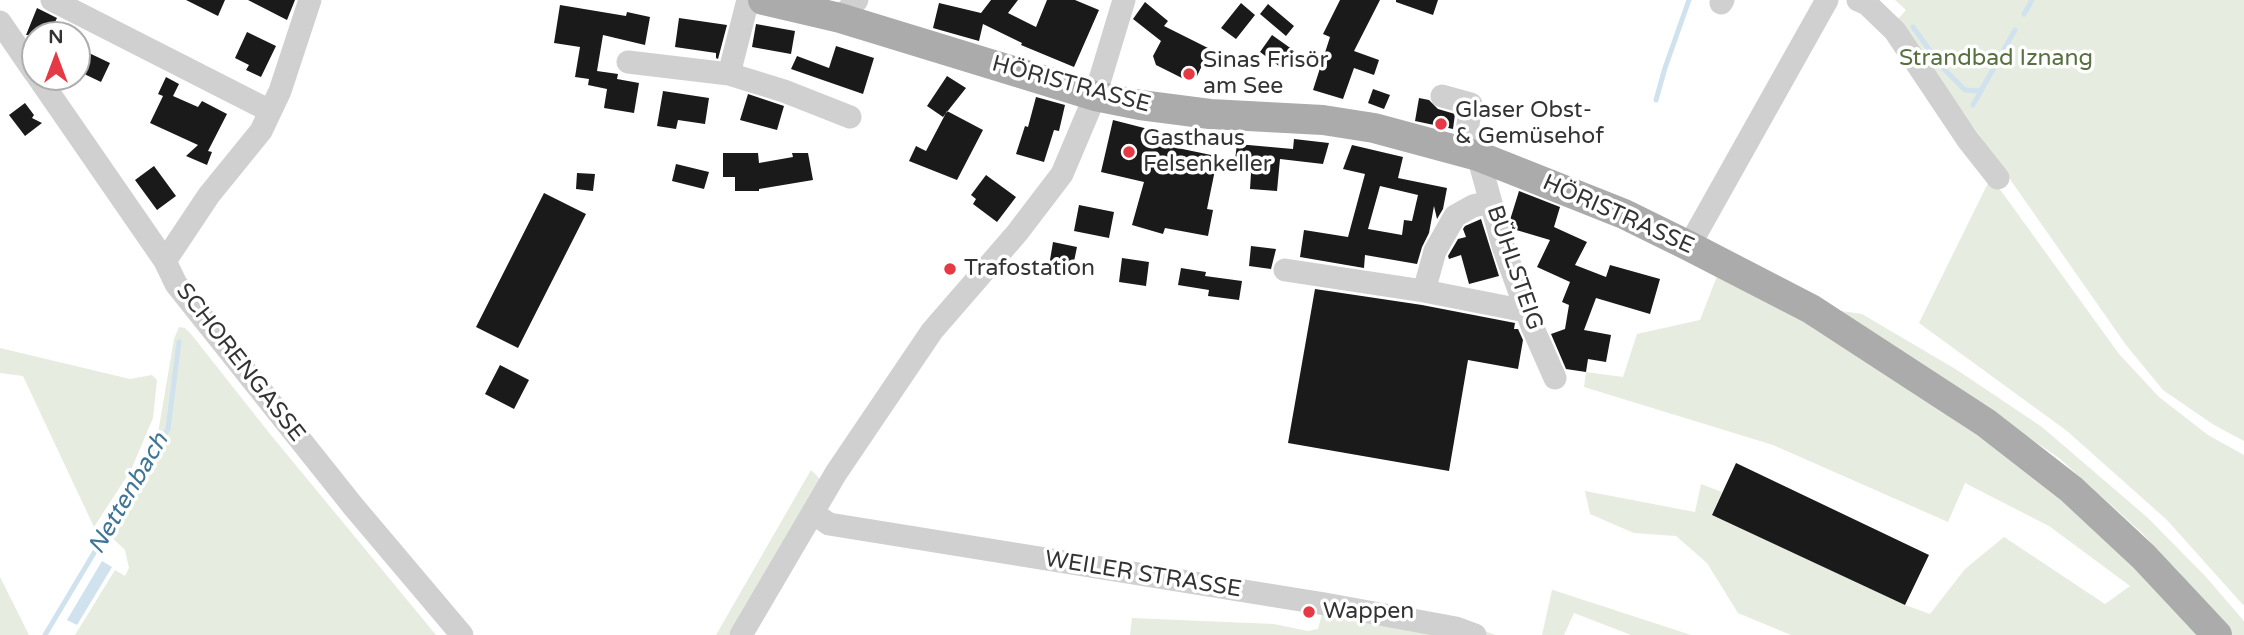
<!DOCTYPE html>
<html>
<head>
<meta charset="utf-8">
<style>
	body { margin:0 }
	#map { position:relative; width:2244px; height:635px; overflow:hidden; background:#fff; font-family:"Varela Round",sans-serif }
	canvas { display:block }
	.north { position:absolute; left:21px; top:21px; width:70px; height:70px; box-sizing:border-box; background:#fff; border:2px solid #adadad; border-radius:50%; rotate:0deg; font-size:19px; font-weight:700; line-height:28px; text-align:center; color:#333 }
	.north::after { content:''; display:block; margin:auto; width:24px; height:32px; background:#e63946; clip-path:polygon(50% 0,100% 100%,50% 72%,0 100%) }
</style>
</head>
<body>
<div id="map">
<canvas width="2244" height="635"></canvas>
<div class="north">N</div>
</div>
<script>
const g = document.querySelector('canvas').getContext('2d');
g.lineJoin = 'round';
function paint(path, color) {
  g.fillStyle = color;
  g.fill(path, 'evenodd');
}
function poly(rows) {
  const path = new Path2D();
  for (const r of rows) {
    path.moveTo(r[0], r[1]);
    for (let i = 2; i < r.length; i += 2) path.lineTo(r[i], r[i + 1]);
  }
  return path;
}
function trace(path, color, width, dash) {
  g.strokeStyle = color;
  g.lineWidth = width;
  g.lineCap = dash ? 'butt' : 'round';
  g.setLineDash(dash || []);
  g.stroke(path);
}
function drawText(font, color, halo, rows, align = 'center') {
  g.font = font + ' "Varela Round",sans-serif';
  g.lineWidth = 7;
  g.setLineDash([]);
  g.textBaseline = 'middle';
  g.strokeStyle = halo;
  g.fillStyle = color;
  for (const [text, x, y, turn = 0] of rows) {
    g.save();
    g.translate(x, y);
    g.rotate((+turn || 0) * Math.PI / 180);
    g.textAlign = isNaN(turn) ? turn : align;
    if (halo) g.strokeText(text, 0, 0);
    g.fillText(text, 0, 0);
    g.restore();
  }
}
paint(poly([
	[1895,0,2244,0,2244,441,2214,425,2163,390,2126,345,1898,19,1906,10],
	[1991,177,2119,354,2159,397,2208,435,2244,455,2244,606,2167,520,2067,431,1919,323],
	[1719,271,1779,304,2001,451,2058,497,2158,588,2198,635,1791,635,1738,613,1707,563,1676,536,1634,533,1590,514,1585,491,1695,512,1701,484,1722,492,1712,514,1905,605,1930,614,1965,569,2004,537,2105,604,2130,586,2049,526,1965,483,1948,522,1773,445,1584,387,1586,372,1623,377,1637,334,1700,320],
	[1841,311,1862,314,1957,370,2042,427,2148,518,2206,577,2244,621,2244,635,2232,635,2178,571,2141,532,2059,458],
	[179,327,185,328,191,334,270,434,436,635,75,635,115,570,125,576,129,568,125,550,104,530,157,439,174,339],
	[0,348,130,379,152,375,157,380,153,418,131,470,94,527,23,376,0,373],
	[811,470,822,481,729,635,716,635],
	[0,577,29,635,0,635],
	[1552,590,1553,590,1691,635,1631,635,1574,613,1564,635,1542,635],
	[1327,595,1461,623,1496,635,1130,635,1132,618,1274,624,1308,631,1318,629]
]), '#e6ecdf');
paint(poly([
	[102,561,112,567,77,625,67,620]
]), '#cfe2ee');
trace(poly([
	[2024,14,2032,0],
	[1913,27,1941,66,1965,90,1981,91],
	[1656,100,1665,68,1689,0],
	[1973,105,2015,30],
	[45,635,168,429,179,342]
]), '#cfe2ee', 5);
paint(poly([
	[186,0,225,0,218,16],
	[248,0,295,0,287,20],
	[991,0,1018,0,1008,13,1036,27,1047,0,1075,0,1099,10,1074,67,1021,45,1022,43,983,24,979,41,933,28,939,3,981,13],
	[1340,0,1380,0,1354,51,1379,60,1374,75,1354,68,1343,99,1313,90,1330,37,1323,34],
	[1396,0,1438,0,1433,15,1396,2],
	[1145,2,1168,21,1164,26,1210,49,1197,76,1186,80,1156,65,1153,56,1161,41,1133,19],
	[1241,3,1255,15,1236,39,1221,28],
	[1268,4,1294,26,1286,36,1260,14],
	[560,5,626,16,627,12,650,17,645,45,603,35,597,71,618,74,617,79,639,83,634,113,604,108,607,89,588,85,589,79,575,77,580,47,554,43],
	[37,8,57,18,54,24,80,35,26,35],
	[679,18,727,25,718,59,716,58,716,53,675,47],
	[756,24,795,31,791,54,752,47],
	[247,32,276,46,261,77,246,70,249,65,235,58],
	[1272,35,1296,52,1283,69,1260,52],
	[836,46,874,58,863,94,791,69,797,56,829,68],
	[89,53,110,63,101,82,80,72],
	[947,76,966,88,943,117,927,106],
	[166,77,179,84,173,96,198,107,202,101,227,114,208,151,212,152,207,165,186,156,198,145,150,123,163,96,158,94],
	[1373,89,1390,95,1384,109,1368,103],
	[663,91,709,98,705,124,678,120,676,129,657,126],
	[748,94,784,106,777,130,740,120],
	[1036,97,1065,105,1059,131,1054,130,1044,162,1016,154,1025,126,1028,127],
	[1419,98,1429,100,1438,109,1455,114,1453,129,1415,121],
	[25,103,34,115,32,118,42,123,25,136,9,115],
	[947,111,983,130,957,180,909,161,916,146,926,151],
	[1113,120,1152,130,1149,142,1235,160,1237,144,1293,149,1294,139,1329,143,1323,164,1280,159,1277,191,1250,189,1251,173,1215,170,1207,209,1213,210,1208,236,1165,228,1163,234,1132,225,1144,182,1101,172],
	[1352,145,1403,157,1398,178,1447,188,1443,209,1437,219,1434,206,1429,233,1422,247,1417,264,1365,255,1364,268,1300,257,1304,230,1348,237,1365,174,1343,169],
	[1380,186,1418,195,1412,221,1404,220,1402,235,1368,229],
	[723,153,758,153,759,163,793,157,792,153,808,153,813,180,759,189,759,191,735,191,735,177,723,177],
	[676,164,709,172,704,189,672,181],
	[154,166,176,196,157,210,135,180],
	[577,173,595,174,593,191,576,189],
	[986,175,1016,197,997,222,973,204,976,199,971,195],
	[1519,191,1560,207,1554,227,1587,242,1575,265,1606,277,1610,265,1660,279,1650,314,1596,298,1584,330,1611,335,1606,362,1588,359,1586,372,1566,369,1551,334,1565,329,1569,305,1562,302,1570,282,1537,267,1550,240,1513,229,1510,220],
	[544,193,586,214,518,348,476,327],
	[1079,205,1114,212,1109,238,1074,231],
	[1481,219,1499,276,1469,284,1461,255,1449,259,1448,256,1458,239,1466,237,1463,229,1465,226],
	[1053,242,1077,247,1072,271,1049,266],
	[1251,246,1276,249,1271,269,1249,266],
	[1122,258,1149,262,1146,286,1119,282],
	[1181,268,1206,272,1205,276,1242,281,1239,300,1208,296,1209,290,1178,285],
	[1315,289,1422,305,1515,323,1514,329,1518,329,1523,340,1518,369,1468,360,1449,471,1288,443],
	[500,365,529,380,514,409,485,394],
	[1736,463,1929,555,1905,605,1712,515]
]), '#1a1a1a');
trace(poly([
	[52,0,270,111],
	[748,0,729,74,784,91,850,117],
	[1858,0,1867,4,1895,31,1968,140,1998,178],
	[1721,3,1723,0],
	[840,18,857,0],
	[0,22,35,73],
	[628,62,729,74],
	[38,77,165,261,176,284,353,506,462,635],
	[1442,96,1471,104,1464,152],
	[1478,156,1503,246,1532,326,1555,378],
	[1689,246,1827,0],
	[165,261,209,195,261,131,280,91,310,0],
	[1285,270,1424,291,1526,311],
	[1424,291,1435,251,1455,216,1473,206,1490,202],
	[813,513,829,524,1325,604,1456,628,1475,635],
	[741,635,836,473,932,331,1017,233,1062,174,1095,96,1124,0]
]), '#d0d0d0', 23);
trace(poly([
	[763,0,840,18,1095,96,1140,105,1210,114,1323,120,1374,128,1478,156,1624,214,1689,246,1811,309,1986,423,2071,489,2144,557,2217,635]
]), '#ababab', 30);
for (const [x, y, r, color] of [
	[1189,74,7,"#e63946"],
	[1441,124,7,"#e63946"],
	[1129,152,7,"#e63946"],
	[950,269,7,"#e63946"],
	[1309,612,7,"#e63946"]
]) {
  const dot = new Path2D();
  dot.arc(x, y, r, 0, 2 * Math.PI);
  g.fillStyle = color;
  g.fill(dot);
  trace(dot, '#fff', 2.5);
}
drawText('23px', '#56703f', '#fff', [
	["Strandbad Iznang",1996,59]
]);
drawText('23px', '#333', '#fff', [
	["Sinas Frisör",1203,61],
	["am See",1203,87],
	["Glaser Obst-",1455,111],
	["& Gemüsehof",1455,137],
	["Gasthaus",1143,139],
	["Felsenkeller",1143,165],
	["Trafostation",964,269],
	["Wappen",1323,612]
], 'left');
drawText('23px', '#333', '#fff', [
	["HÖRISTRASSE",1071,85,15],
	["HÖRISTRASSE",1618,215,24],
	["BÜHLSTEIG",1514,268,71],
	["SCHORENGASSE",240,363,52],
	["WEILER STRASSE",1143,575,9]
]);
drawText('italic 24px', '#3f7597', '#fff', [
	["Nettenbach",129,494,-60]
]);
</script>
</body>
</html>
